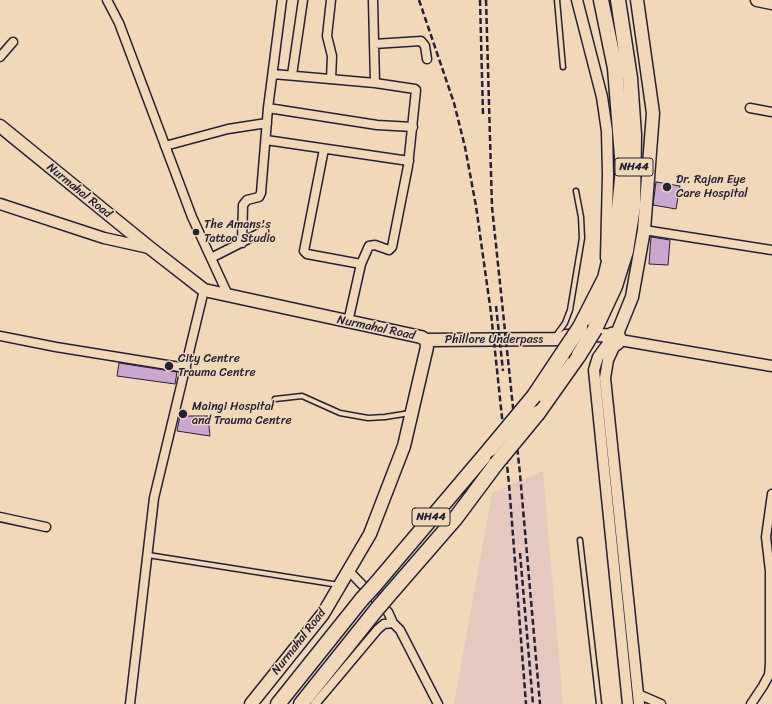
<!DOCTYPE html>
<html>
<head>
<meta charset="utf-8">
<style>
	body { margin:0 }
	canvas { display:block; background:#f0d8b8 }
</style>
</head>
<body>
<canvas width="772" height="704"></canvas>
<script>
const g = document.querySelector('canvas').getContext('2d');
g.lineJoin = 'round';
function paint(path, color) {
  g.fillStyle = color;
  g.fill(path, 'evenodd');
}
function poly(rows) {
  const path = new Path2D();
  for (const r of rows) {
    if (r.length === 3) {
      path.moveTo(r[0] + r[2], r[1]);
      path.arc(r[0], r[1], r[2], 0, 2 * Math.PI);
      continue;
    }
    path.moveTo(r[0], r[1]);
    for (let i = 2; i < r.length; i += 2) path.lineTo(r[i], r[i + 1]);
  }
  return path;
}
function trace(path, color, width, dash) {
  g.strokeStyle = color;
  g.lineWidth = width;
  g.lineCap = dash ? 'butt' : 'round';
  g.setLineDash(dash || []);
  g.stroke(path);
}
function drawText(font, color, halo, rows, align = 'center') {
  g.font = font + ' Sriracha,sans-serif';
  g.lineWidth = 3;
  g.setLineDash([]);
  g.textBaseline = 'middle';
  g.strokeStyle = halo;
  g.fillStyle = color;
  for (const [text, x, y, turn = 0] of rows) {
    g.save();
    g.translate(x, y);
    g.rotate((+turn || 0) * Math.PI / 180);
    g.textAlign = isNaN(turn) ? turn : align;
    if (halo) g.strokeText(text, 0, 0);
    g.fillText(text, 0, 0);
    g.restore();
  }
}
paint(poly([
	[543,471,563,704,454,704,492,493]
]), '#e5c9bf');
const building = poly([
	[656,182,680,186,676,209,653,205,656,182],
	[651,237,670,240,668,265,649,264,651,237],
	[119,363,177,372,175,384,117,376,119,363],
	[180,416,208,416,210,436,177,431,180,416]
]);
paint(building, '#cba6cf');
trace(building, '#22223b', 1);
const service = poly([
	[557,0,563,67],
	[555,337,565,323,570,310,582,238,581,217,576,191],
	[275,399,302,396,340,413,368,418,385,417,410,413],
	[580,540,599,704],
	[148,555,339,585]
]);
const minor = poly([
	[107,0,119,23,192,217,228,295],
	[331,0,327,36,332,56,331,79],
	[373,0,375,83],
	[374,44,421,41,425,46,427,59],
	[0,57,13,42],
	[273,74,375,83,415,89,416,90,408,166,392,247,389,250,375,245,369,246,361,264,348,322],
	[292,75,303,0],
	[268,108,377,125,413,127],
	[750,108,772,112],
	[266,140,409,161],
	[165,146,228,129,267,123],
	[324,149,304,251,307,254,361,264],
	[644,230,772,250],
	[242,243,243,205,247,200,259,197,261,193,268,108,282,0],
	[211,258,264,231],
	[0,336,56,347,186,368],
	[0,517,46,527],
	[349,571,388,612,393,623],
	[638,694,661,704],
	[130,704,154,498,204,290],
	[315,704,378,629,384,624,393,623,400,630,438,704],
	[751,704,763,686,769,675,770,664,770,571,766,537,772,494]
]);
const tertiary = poly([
	[577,0,602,97,607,131,608,175,606,258],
	[0,204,104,238,149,248],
	[620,340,772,366],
	[609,342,598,357,594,370,628,704],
	[615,345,608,360,605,378,639,704]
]);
const secondary = poly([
	[757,0,772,3],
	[0,126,150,248,204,290,421,337,426,340,427,347,404,446,370,534,323,614,251,704],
	[614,339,5.5],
	[617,334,632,297,644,230,653,113,637,0],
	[426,340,562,339,566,336,610,335]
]);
const trunk = poly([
	[580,327,605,278,617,229,623,169,615,68,601,0],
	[595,329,615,286,626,251,633,207,634,135,630,78,618,0],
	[534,396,562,354],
	[538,413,579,355],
	[374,586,490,449],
	[389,595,455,519,496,464],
	[278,704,362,599],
	[301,704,377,609]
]);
trace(service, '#22223b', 7);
trace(minor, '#22223b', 11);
trace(tertiary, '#22223b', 13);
trace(secondary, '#22223b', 15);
trace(trunk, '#22223b', 17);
trace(service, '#f0d8b8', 4);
trace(minor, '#f0d8b8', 8);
trace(tertiary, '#f0d8b8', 10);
trace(secondary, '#f0d8b8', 12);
trace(trunk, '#f0d8b8', 14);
trace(poly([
	[419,0,454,103,465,147,476,206,491,313,509,484,526,704],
	[480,0,483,114],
	[486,0,492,207,520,474,540,704],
	[496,306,503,371],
	[520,553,533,704]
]), '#22223b', 2.5, [6, 3]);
const trunkBridge = poly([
	[562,354,580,327],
	[579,355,595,329],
	[490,449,534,396],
	[496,464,538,413],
	[362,599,374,586],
	[377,609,389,595]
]);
trace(trunkBridge, '#22223b', 17, []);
trace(trunkBridge, '#f0d8b8', 14);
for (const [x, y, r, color] of [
	[667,187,5,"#22223b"],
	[196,232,4,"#22223b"],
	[169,366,5,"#22223b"],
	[183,414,5,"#22223b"]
]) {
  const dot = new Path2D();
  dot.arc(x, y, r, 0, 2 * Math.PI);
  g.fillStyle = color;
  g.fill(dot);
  trace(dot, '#f0d8b8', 1.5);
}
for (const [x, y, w] of [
	[634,167,38],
	[431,517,38]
]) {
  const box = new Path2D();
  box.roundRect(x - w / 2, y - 9, w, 18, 3);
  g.fillStyle = '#f0d8b8';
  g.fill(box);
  trace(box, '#22223b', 1);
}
drawText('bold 11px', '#22223b', null, [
	["NH44",634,167],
	["NH44",431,517]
]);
drawText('12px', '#22223b', '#f0d8b8', [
	["Dr. Rajan Eye",676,180],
	["Care Hospital",676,194],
	["The Amans's",204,225],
	["Tattoo Studio",204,239],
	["City Centre",178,359],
	["Trauma Centre",178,373],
	["Maingi Hospital",192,407],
	["and Trauma Centre",192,421]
], 'left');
drawText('12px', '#22223b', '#f0d8b8', [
	["Nurmahal Road",79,191,39],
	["Nurmahal Road",376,328,12],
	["Phillore Underpass",494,340],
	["Nurmahal Road",299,642,-52]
]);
</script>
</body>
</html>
